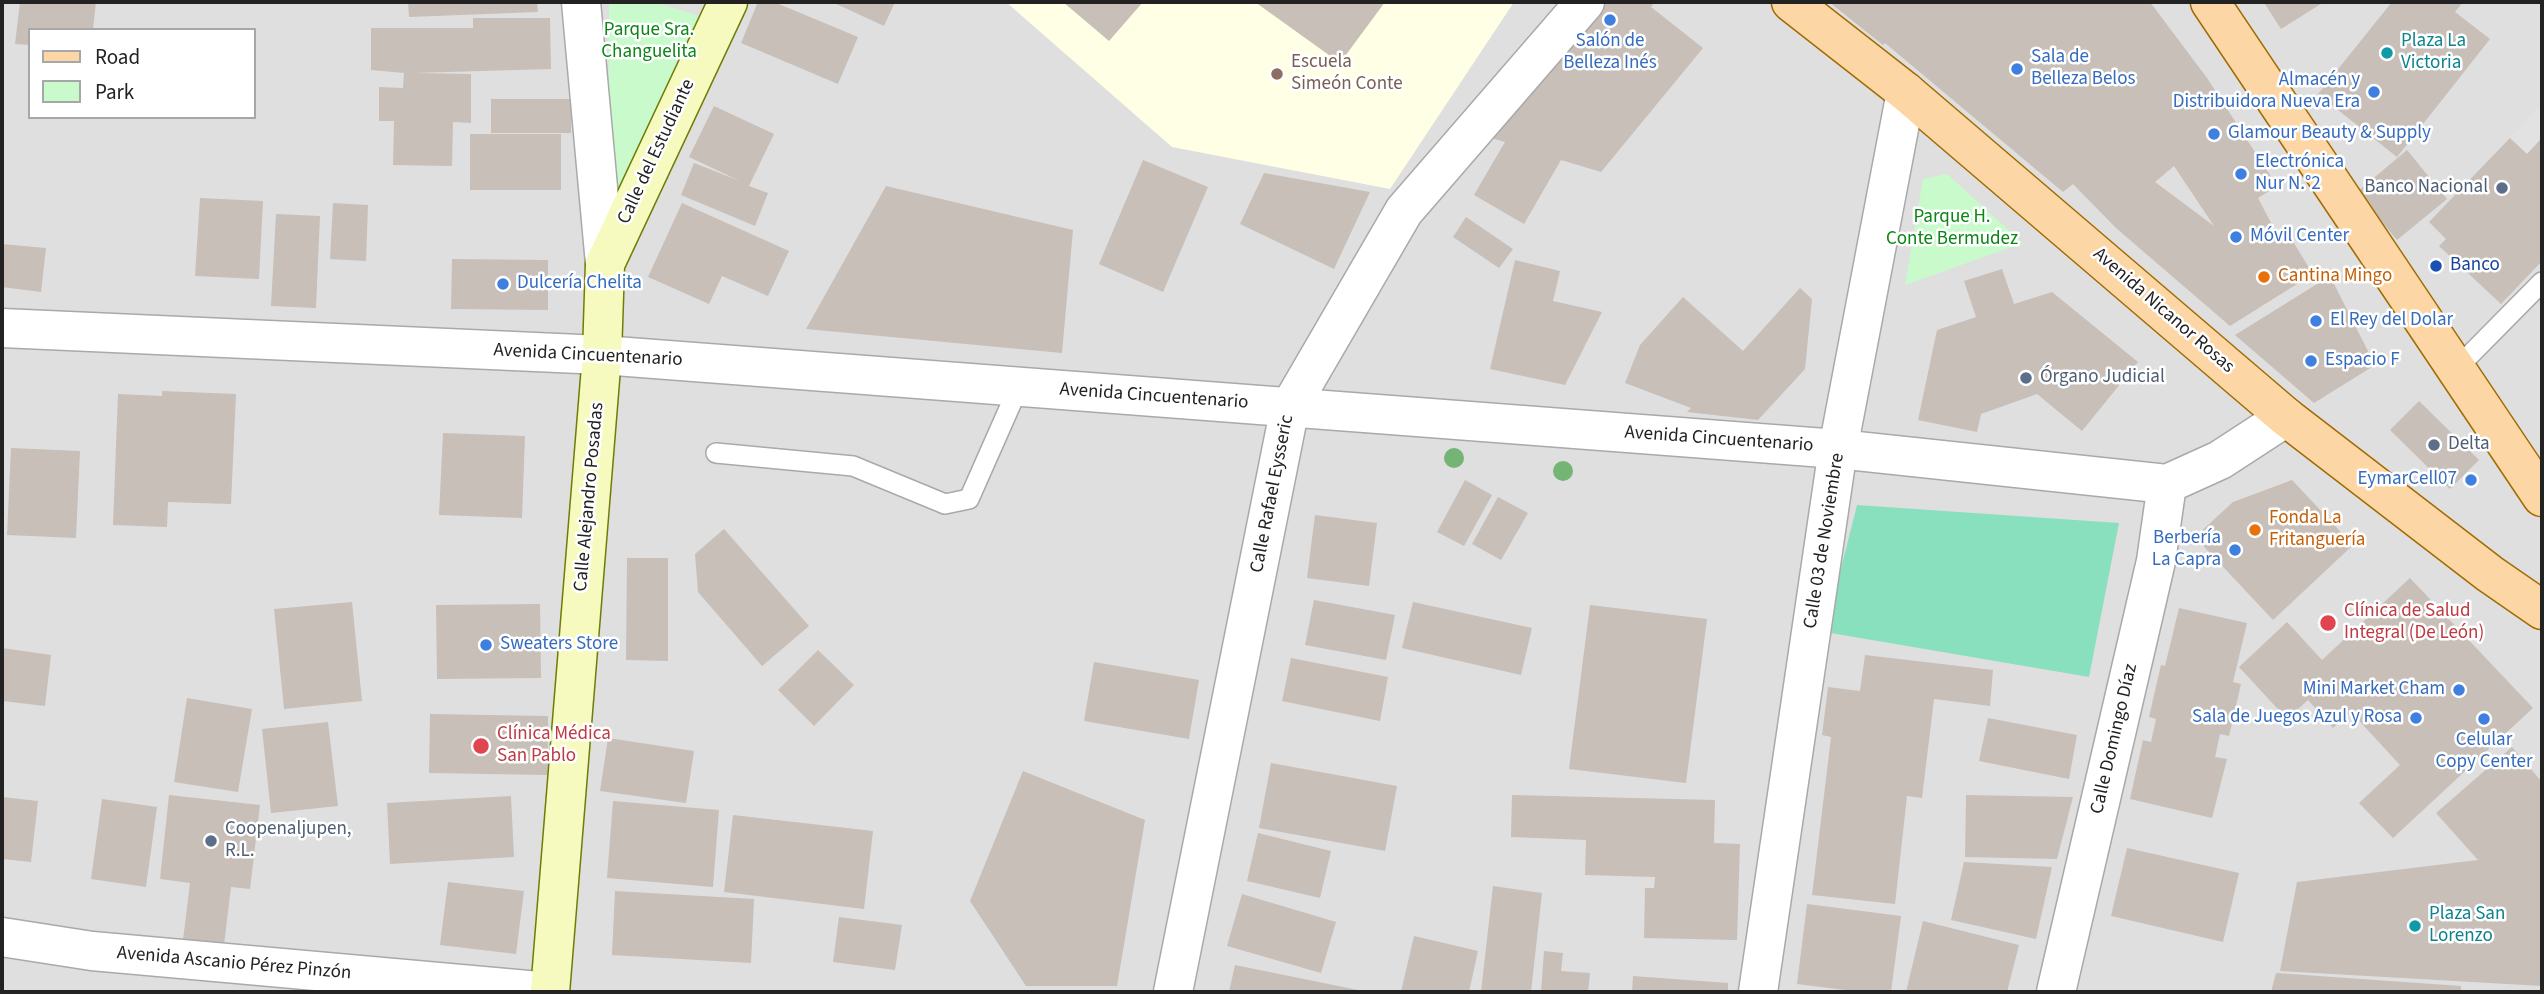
<!DOCTYPE html>
<html>
<head>
<meta charset="utf-8">
<style>
	body { margin:0 }
	#map { position:relative; width:2544px; height:994px; overflow:hidden; background:#f2efe9; font-family:"Source Sans 3",sans-serif }
	canvas { display:block }
	.frame { position:absolute; inset:0; border:4px solid #222; pointer-events:none }
	.legend { position:absolute; left:28px; top:28px; width:228px; height:91px; box-sizing:border-box; background:#fff; border:2px solid #a7a7a7; margin:0; padding:9px 12px; list-style:none; font-size:21px; color:#222 }
	.legend li { display:flex; align-items:center; gap:14px; height:35px }
	.legend b { width:35px; border:2px solid #a7a7a7 }
</style>
</head>
<body>
<div id="map">
<canvas width="2544" height="994"></canvas>
<div class="frame"></div>
<ul class="legend">
<li><b style="height:9px;background:#fcd6a4"></b>Road</li>
<li><b style="height:19px;background:#c8facc"></b>Park</li>
</ul>
</div>
<script>
const g = document.querySelector('canvas').getContext('2d');
g.lineJoin = 'round';
function paint(path, color) {
  g.fillStyle = color;
  g.fill(path, 'evenodd');
}
function poly(rows) {
  const path = new Path2D();
  for (const r of rows) {
    path.moveTo(r[0], r[1]);
    for (let i = 2; i < r.length; i += 2) path.lineTo(r[i], r[i + 1]);
  }
  return path;
}
function trace(path, color, width, dash) {
  g.strokeStyle = color;
  g.lineWidth = width;
  g.lineCap = dash ? 'butt' : 'round';
  g.setLineDash(dash || []);
  g.stroke(path);
}
function drawText(font, color, halo, rows, align = 'center') {
  g.font = font + ' "Source Sans 3",sans-serif';
  g.lineWidth = 5;
  g.setLineDash([]);
  g.textBaseline = 'middle';
  g.strokeStyle = halo;
  g.fillStyle = color;
  for (const [text, x, y, turn = 0] of rows) {
    g.save();
    g.translate(x, y);
    g.rotate((+turn || 0) * Math.PI / 180);
    g.textAlign = isNaN(turn) ? turn : align;
    if (halo) g.strokeText(text, 0, 0);
    g.fillText(text, 0, 0);
    g.restore();
  }
}
paint(poly([
	[2,2,2542,2,2542,992,2,992],
	[30,30,254,30,254,117,30,117]
]), '#e0dfdf');
paint(poly([
	[1006,2,1514,2,1390,189,1172,147]
]), '#ffffe5');
paint(poly([
	[609,2,654,2,703,17,608,240],
	[1947,174,2023,243,1905,285,1923,179]
]), '#c8facc');
paint(poly([
	[1857,505,2119,523,2089,677,1825,632]
]), '#88e0be');
paint(poly([
	[2542,103,2542,139,2527,154,2510,138]
]), '#e2e2e2');
paint(poly([
	[20,2,96,2,93,30,30,30,30,45,15,44],
	[408,2,537,2,538,12,409,17],
	[758,2,774,2,858,37,838,84,741,43],
	[832,2,895,2,884,26],
	[1063,2,1143,2,1109,41],
	[1255,2,1385,2,1340,63],
	[1606,2,1655,2,1651,7,1703,48,1601,172,1561,160,1524,224,1474,195,1505,142,1491,138],
	[1829,2,2150,2,2207,78,2277,186,2258,198,2279,238,2287,232,2313,274,2230,326,2116,228,2073,184,2063,192,1885,43,1883,45],
	[2174,166,2214,226,2155,182],
	[2268,2,2324,2,2281,29,2265,4],
	[2392,2,2463,2,2455,12,2490,39,2397,157,2318,94],
	[473,18,550,18,551,69,413,73,471,74,471,123,453,122,452,166,393,165,394,121,379,121,379,87,403,88,404,73,371,70,371,28,473,28],
	[491,99,571,99,571,133,491,133],
	[714,106,774,134,749,186,768,193,755,226,681,195,694,163,740,181,689,157],
	[470,134,561,134,561,190,470,190],
	[2510,138,2527,154,2542,138,2542,261,2501,304,2439,246,2446,239,2429,222],
	[2407,150,2447,199,2397,240,2357,192],
	[1143,160,1208,187,1163,292,1099,264],
	[1264,173,1370,192,1334,269,1240,224],
	[886,186,1073,230,1062,353,806,329],
	[200,198,263,201,259,279,195,276],
	[333,203,368,205,366,261,330,259],
	[682,203,789,251,768,296,722,276,709,304,648,277],
	[276,214,320,216,316,308,271,306],
	[1466,217,1513,249,1499,268,1453,237],
	[2,244,46,248,41,292,2,287],
	[452,259,548,260,548,310,451,309],
	[1515,260,1560,271,1553,301,1602,312,1565,385,1490,369],
	[2002,269,2014,304,2052,292,2138,362,2082,431,2037,394,1981,414,1977,432,1918,420,1937,330,1976,317,1964,281],
	[2330,276,2375,365,2314,403,2235,335],
	[1800,288,1812,299,1805,369,1758,420,1687,412,1691,408,1625,383,1640,345,1683,297,1743,351],
	[162,391,236,394,231,504,168,502,167,527,113,525,118,394,162,396],
	[2419,401,2479,460,2450,489,2390,430],
	[443,433,525,436,522,518,439,515],
	[11,448,80,451,76,538,7,535],
	[1465,480,1492,495,1464,546,1437,532],
	[2292,480,2353,545,2273,620,2195,537,2233,502],
	[1498,497,1528,513,1501,560,1472,544],
	[1315,515,1377,523,1369,586,1307,578],
	[724,529,809,626,762,666,698,592,695,554],
	[627,558,668,558,668,661,626,660],
	[2410,578,2533,708,2393,838,2359,803,2400,765,2351,712,2333,728,2308,700,2287,719,2239,667,2287,622,2322,660],
	[1314,600,1395,615,1386,660,1305,645],
	[352,602,362,701,284,709,274,609],
	[1413,602,1532,628,1521,675,1402,648],
	[540,604,541,678,437,679,436,605],
	[1590,605,1707,619,1686,783,1569,769],
	[2179,608,2247,623,2233,682,2241,684,2229,736,2220,734,2215,757,2227,759,2212,818,2130,799,2143,740,2151,742,2156,719,2149,717,2161,665,2165,666],
	[2,648,51,655,45,706,2,701],
	[818,650,854,685,814,726,778,690],
	[1865,655,1993,670,1990,706,1934,699,1922,798,1907,796,1895,904,1812,895,1831,737,1822,735,1828,687,1860,691],
	[1291,658,1388,677,1380,721,1282,701],
	[1094,662,1199,680,1189,739,1084,721],
	[187,698,252,709,238,792,174,782],
	[430,714,548,716,548,775,429,773],
	[1988,718,2077,735,2069,779,1979,761],
	[328,722,338,806,271,813,262,729],
	[608,738,694,751,686,803,600,791],
	[2512,747,2542,782,2542,986,2280,971,2297,882,2478,860,2436,813],
	[1271,763,1397,786,1385,851,1259,828],
	[1023,771,1145,820,1117,986,1026,986,970,901],
	[169,795,260,805,250,889,231,887,224,945,183,940,190,883,160,879],
	[1512,795,1715,800,1714,843,1740,844,1737,940,1644,938,1645,888,1654,888,1655,877,1585,875,1586,840,1511,837],
	[1966,795,2073,797,2057,859,1965,857],
	[511,796,514,857,390,864,387,803],
	[2,797,38,801,31,862,2,859],
	[102,799,157,807,146,887,91,879],
	[613,801,719,810,713,887,607,878],
	[733,815,873,831,864,909,724,892],
	[1258,833,1331,851,1320,898,1247,881],
	[2127,848,2239,873,2223,942,2111,916],
	[1964,862,2052,867,2036,939,1951,920],
	[448,882,524,891,516,954,440,945],
	[1493,886,1542,893,1531,992,1481,992],
	[615,891,754,899,751,963,612,955],
	[1242,894,1336,922,1321,973,1227,946],
	[1807,904,1901,916,1891,992,1861,992,1797,984],
	[839,917,902,925,895,970,833,962],
	[1923,921,2019,945,2007,992,1906,992],
	[1414,936,1478,951,1469,992,1401,992],
	[1544,951,1563,953,1561,971,1590,973,1588,992,1541,992],
	[1235,965,1358,990,1357,992,1229,992],
	[2276,973,2461,986,2461,992,2271,992],
	[1633,976,1728,983,1728,992,1632,992]
]), '#c7bfb8');
const lane = poly([
	[2458,367,2542,282],
	[716,453,853,466,945,504,969,499,1019,386]
]);
const street = poly([
	[581,2,605,264],
	[2,328,602,355,1838,449,2167,484,2220,460,2286,417],
	[2,937,92,951,550,992],
	[1173,992,1290,407,1404,211,1585,2],
	[1758,992,1838,449,1906,92],
	[2056,992,2156,561,2167,484]
]);
const secondary = poly([
	[550,992,602,355,605,264,728,2]
]);
const primary = poly([
	[1791,2,1906,92,2286,417,2490,574,2542,610],
	[2210,2,2542,497]
]);
trace(lane, '#a9a9a9', 22);
trace(street, '#a9a9a9', 41);
trace(secondary, '#707d05', 41);
trace(primary, '#a06b00', 41);
trace(lane, '#fff', 19);
trace(street, '#fff', 38);
trace(secondary, '#f7fabf', 38);
trace(primary, '#fcd6a4', 38);
g.fillStyle = '#74b475';
for (const [x, y] of [
	[1454,458],
	[1563,471]
]) {
  g.beginPath();
  g.arc(x, y, 10, 0, 2 * Math.PI);
  g.fill();
}
for (const [x, y, r, color] of [
	[1610,20,7,"#3f7fe0"],
	[2387,53,7,"#0f9aa8"],
	[2017,69,7,"#3f7fe0"],
	[1277,74,7,"#8d6e63"],
	[2374,92,7,"#3f7fe0"],
	[2214,134,7,"#3f7fe0"],
	[2241,174,7,"#3f7fe0"],
	[2502,188,7,"#5c6f8a"],
	[2236,237,7,"#3f7fe0"],
	[2436,266,7,"#1a4fb4"],
	[2264,277,7,"#e8710a"],
	[503,284,7,"#3f7fe0"],
	[2316,321,7,"#3f7fe0"],
	[2311,361,7,"#3f7fe0"],
	[2026,378,7,"#5c6f8a"],
	[2434,445,7,"#5c6f8a"],
	[2471,480,7,"#3f7fe0"],
	[2255,530,7,"#e8710a"],
	[2235,550,7,"#3f7fe0"],
	[2328,623,9,"#e0444e"],
	[486,645,7,"#3f7fe0"],
	[2459,690,7,"#3f7fe0"],
	[2416,718,7,"#3f7fe0"],
	[2484,719,7,"#3f7fe0"],
	[481,746,9,"#e0444e"],
	[211,841,7,"#5c6f8a"],
	[2415,926,7,"#0f9aa8"]
]) {
  const dot = new Path2D();
  dot.arc(x, y, r, 0, 2 * Math.PI);
  g.fillStyle = color;
  g.fill(dot);
  trace(dot, '#fff', 2.5);
}
drawText('19px', '#0c8416', '#fff', [
	["Parque Sra.",649,31],
	["Changuelita",649,53],
	["Parque H.",1952,218],
	["Conte Bermudez",1952,240]
]);
drawText('19px', '#366cbe', '#fff', [
	["Salón de",1610,42,"center"],
	["Belleza Inés",1610,64,"center"],
	["Sala de",2031,58],
	["Belleza Belos",2031,80],
	["Almacén y",2360,81,"right"],
	["Distribuidora Nueva Era",2360,103,"right"],
	["Glamour Beauty & Supply",2228,134],
	["Electrónica",2255,163],
	["Nur N.°2",2255,185],
	["Móvil Center",2250,237],
	["Dulcería Chelita",517,284],
	["El Rey del Dolar",2330,321],
	["Espacio F",2325,361],
	["EymarCell07",2457,480,"right"],
	["Berbería",2221,539,"right"],
	["La Capra",2221,561,"right"],
	["Sweaters Store",500,645],
	["Mini Market Cham",2445,690,"right"],
	["Sala de Juegos Azul y Rosa",2402,718,"right"],
	["Celular",2484,741,"center"],
	["Copy Center",2484,763,"center"]
], 'left');
drawText('19px', '#0d838f', '#fff', [
	["Plaza La",2401,42],
	["Victoria",2401,64],
	["Plaza San",2429,915],
	["Lorenzo",2429,937]
], 'left');
drawText('19px', '#785e54', '#fff', [
	["Escuela",1291,63],
	["Simeón Conte",1291,85]
], 'left');
drawText('19px', '#222', '#fff', [
	["Calle del Estudiante",657,152,-65],
	["Avenida Nicanor Rosas",2163,311,41],
	["Avenida Cincuentenario",588,356,3],
	["Avenida Cincuentenario",1154,397,4],
	["Avenida Cincuentenario",1719,440,4],
	["Calle Rafael Eysseric",1273,494,-79],
	["Calle Alejandro Posadas",590,497,-85],
	["Calle 03 de Noviembre",1825,541,-81],
	["Calle Domingo Díaz",2115,739,-77],
	["Avenida Ascanio Pérez Pinzón",234,964,5]
]);
drawText('19px', '#4e5e75', '#fff', [
	["Banco Nacional",2488,188,"right"],
	["Órgano Judicial",2040,378],
	["Delta",2448,445],
	["Coopenaljupen,",225,830],
	["R.L.",225,852]
], 'left');
drawText('19px', '#164399', '#fff', [
	["Banco",2450,266]
], 'left');
drawText('19px', '#c56008', '#fff', [
	["Cantina Mingo",2278,277],
	["Fonda La",2269,519],
	["Fritanguería",2269,541]
], 'left');
drawText('19px', '#be3a42', '#fff', [
	["Clínica de Salud",2344,612],
	["Integral (De León)",2344,634],
	["Clínica Médica",497,735],
	["San Pablo",497,757]
], 'left');
</script>
</body>
</html>
